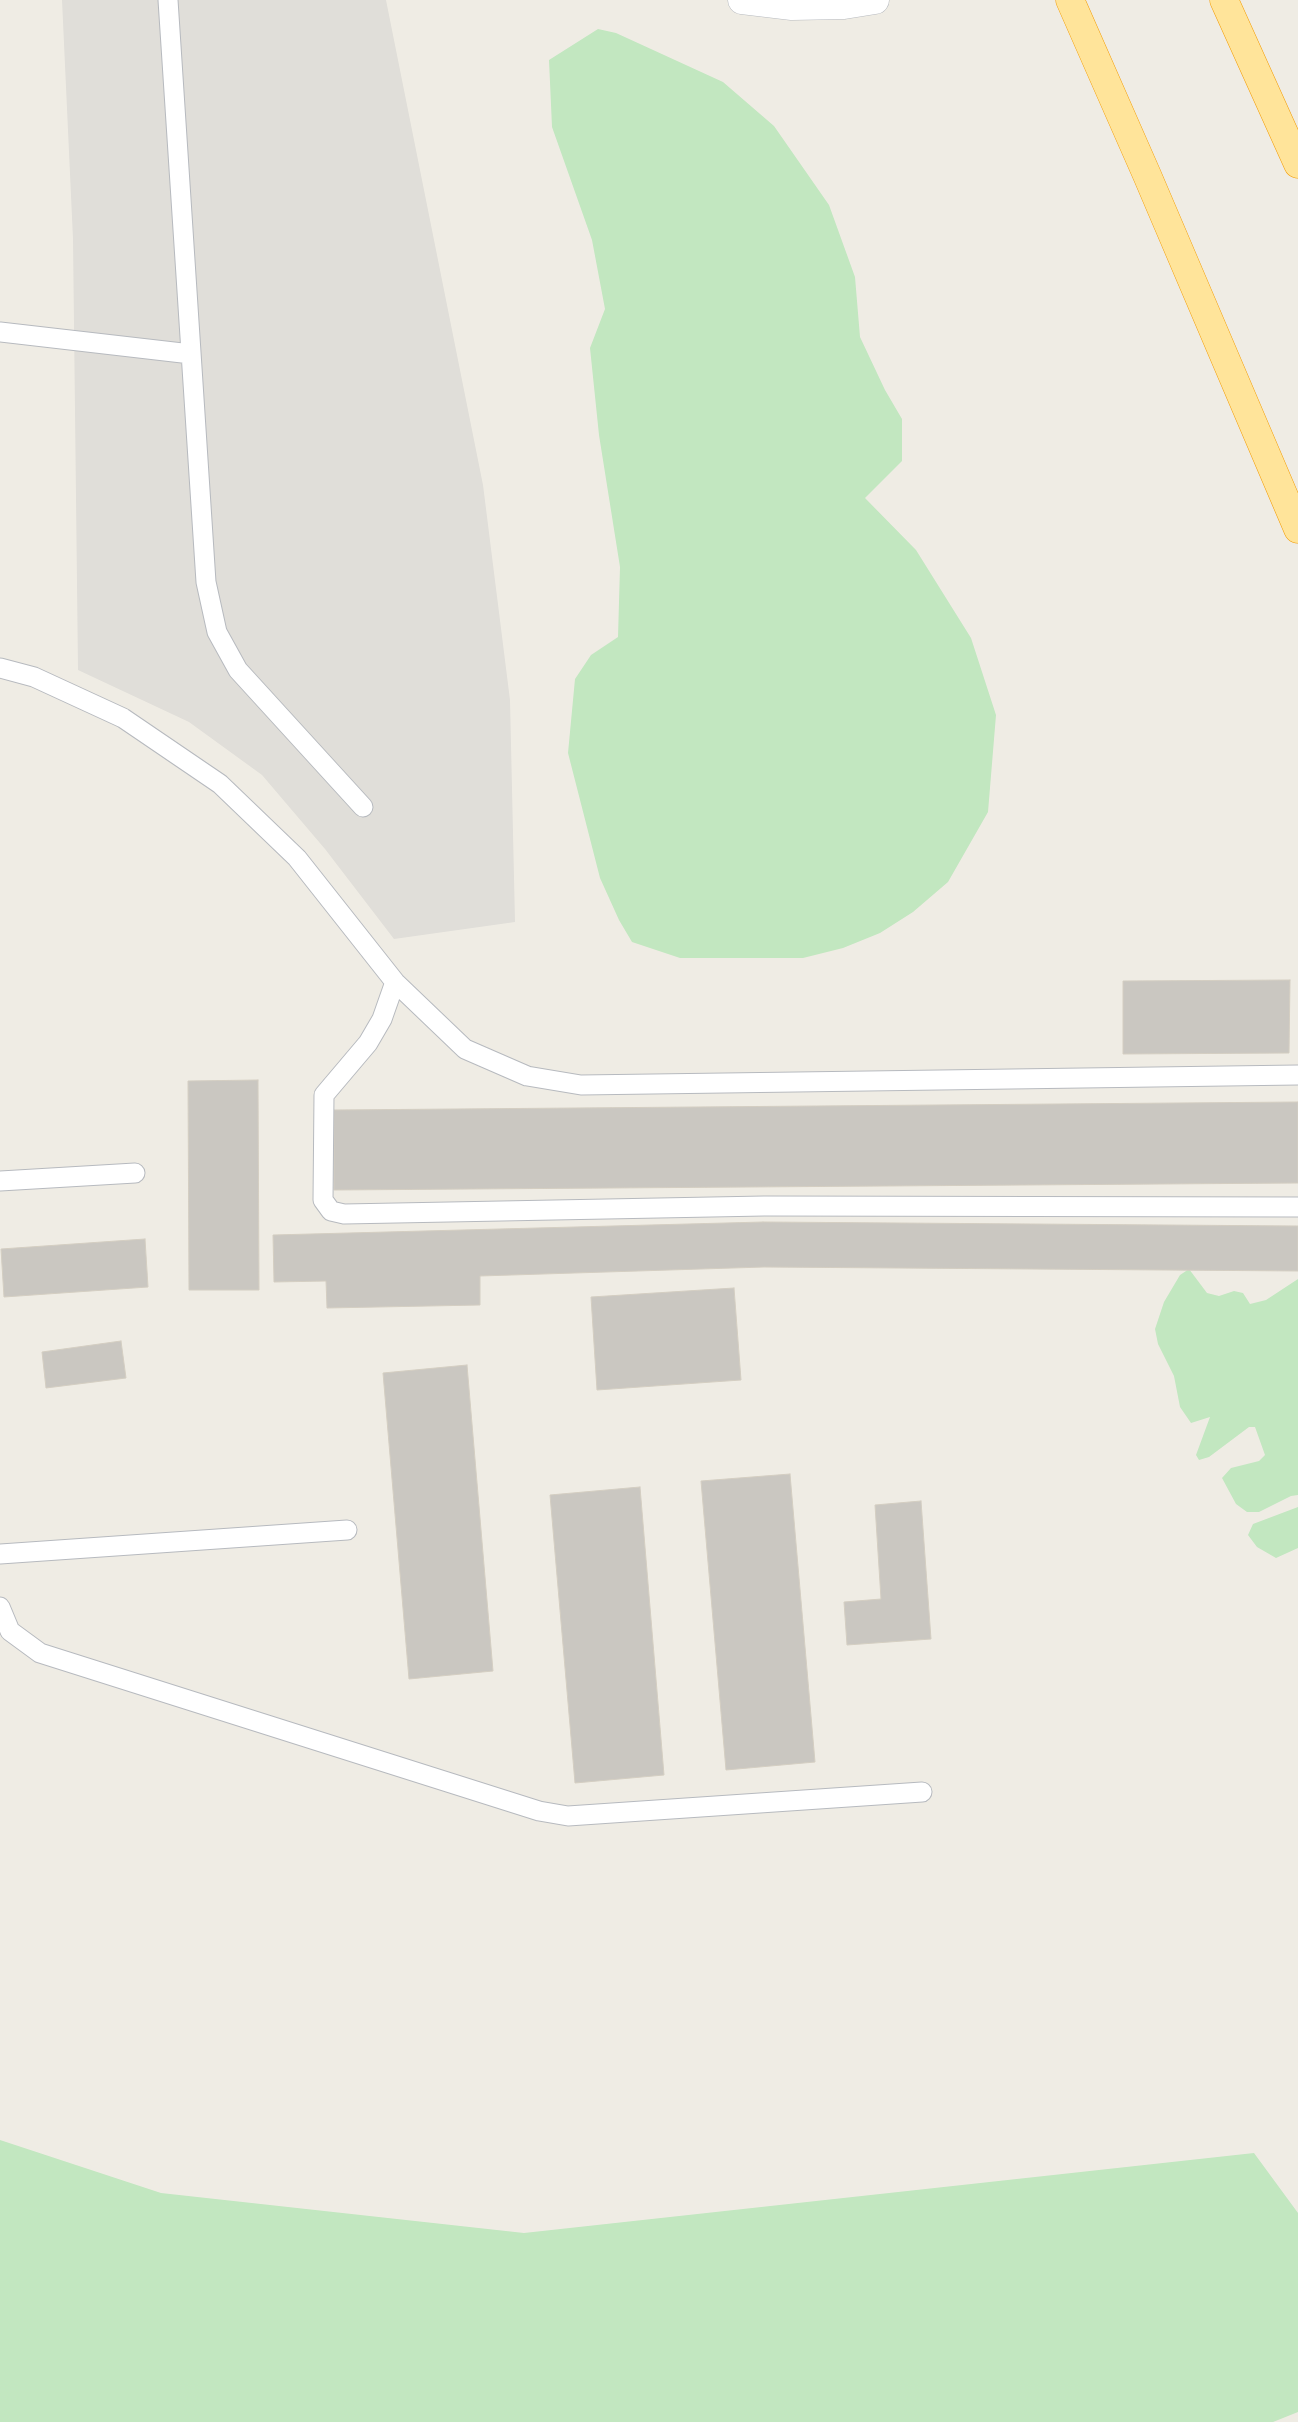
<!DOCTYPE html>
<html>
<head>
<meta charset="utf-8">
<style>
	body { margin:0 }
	canvas { display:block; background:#efece4 }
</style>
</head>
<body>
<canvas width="1298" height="2422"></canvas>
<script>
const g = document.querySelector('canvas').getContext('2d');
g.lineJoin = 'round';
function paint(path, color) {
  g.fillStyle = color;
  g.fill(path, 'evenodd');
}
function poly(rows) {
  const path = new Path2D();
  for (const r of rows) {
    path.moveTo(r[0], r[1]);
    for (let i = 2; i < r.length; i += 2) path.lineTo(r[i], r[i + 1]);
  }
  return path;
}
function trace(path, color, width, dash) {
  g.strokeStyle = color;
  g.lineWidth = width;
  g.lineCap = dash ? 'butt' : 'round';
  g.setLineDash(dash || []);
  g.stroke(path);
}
paint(poly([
	[62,0,386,0,483,485,510,700,515,922,394,939,325,849,262,775,189,722,78,670,73,239]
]), '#e0ded9');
paint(poly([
	[598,29,616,33,723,82,774,126,829,205,855,277,860,337,885,390,902,419,902,461,865,498,916,550,971,638,996,715,988,812,948,882,913,912,880,933,843,948,803,958,680,958,632,942,619,920,600,878,568,753,575,679,591,655,618,637,620,567,599,435,590,348,605,309,592,240,552,127,549,60],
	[1189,1269,1207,1293,1219,1296,1234,1291,1243,1293,1250,1304,1266,1300,1298,1279,1298,1495,1291,1496,1259,1512,1247,1512,1236,1504,1222,1478,1231,1468,1259,1461,1265,1455,1255,1427,1249,1427,1209,1457,1199,1460,1196,1455,1210,1417,1191,1423,1180,1407,1174,1376,1158,1344,1155,1329,1164,1302,1180,1275],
	[1298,1507,1298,1548,1276,1558,1257,1547,1248,1535,1253,1524],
	[0,2140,161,2193,524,2233,1254,2153,1298,2213,1298,2412,1273,2422,0,2422]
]), '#c2e7c0');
const building = poly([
	[1290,980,1289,1053,1123,1054,1123,981,1290,980],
	[258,1080,259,1290,189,1290,188,1081,258,1080],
	[1298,1102,1298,1183,334,1190,334,1110,1298,1102],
	[763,1222,1298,1226,1298,1271,764,1267,480,1276,480,1305,327,1308,326,1281,274,1282,273,1235,763,1222],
	[145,1239,148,1287,4,1297,1,1249,145,1239],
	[734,1288,741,1380,597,1390,591,1297,734,1288],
	[121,1341,126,1378,46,1388,42,1352,121,1341],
	[467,1365,493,1671,409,1679,383,1373,467,1365],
	[790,1474,815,1762,726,1770,701,1481,790,1474],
	[640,1487,664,1775,575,1783,550,1495,640,1487],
	[921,1501,931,1639,847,1645,844,1602,881,1599,875,1505,921,1501]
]);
paint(building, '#cac7c1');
trace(building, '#d4cec2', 1);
const service = poly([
	[168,0,206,582,217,632,238,670,363,807],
	[0,332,191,354],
	[0,668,34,677,123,718,220,784,297,858,395,982,465,1049,527,1076,581,1085,1298,1075],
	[395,982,382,1019,368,1043,324,1095,323,1200,331,1211,344,1214,764,1206,1298,1207],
	[0,1181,135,1173],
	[0,1554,347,1530],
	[0,1607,10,1631,40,1653,539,1811,568,1816,922,1792]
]);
const minor = poly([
	[742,0,792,6,844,5,875,0]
]);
const trunk = poly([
	[1070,0,1147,175,1298,529],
	[1224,0,1298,164]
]);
trace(service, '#b7babf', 21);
trace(minor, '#b7babf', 29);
trace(trunk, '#f39b00', 29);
trace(service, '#fff', 19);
trace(minor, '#fff', 28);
trace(trunk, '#ffe49a', 28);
</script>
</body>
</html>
